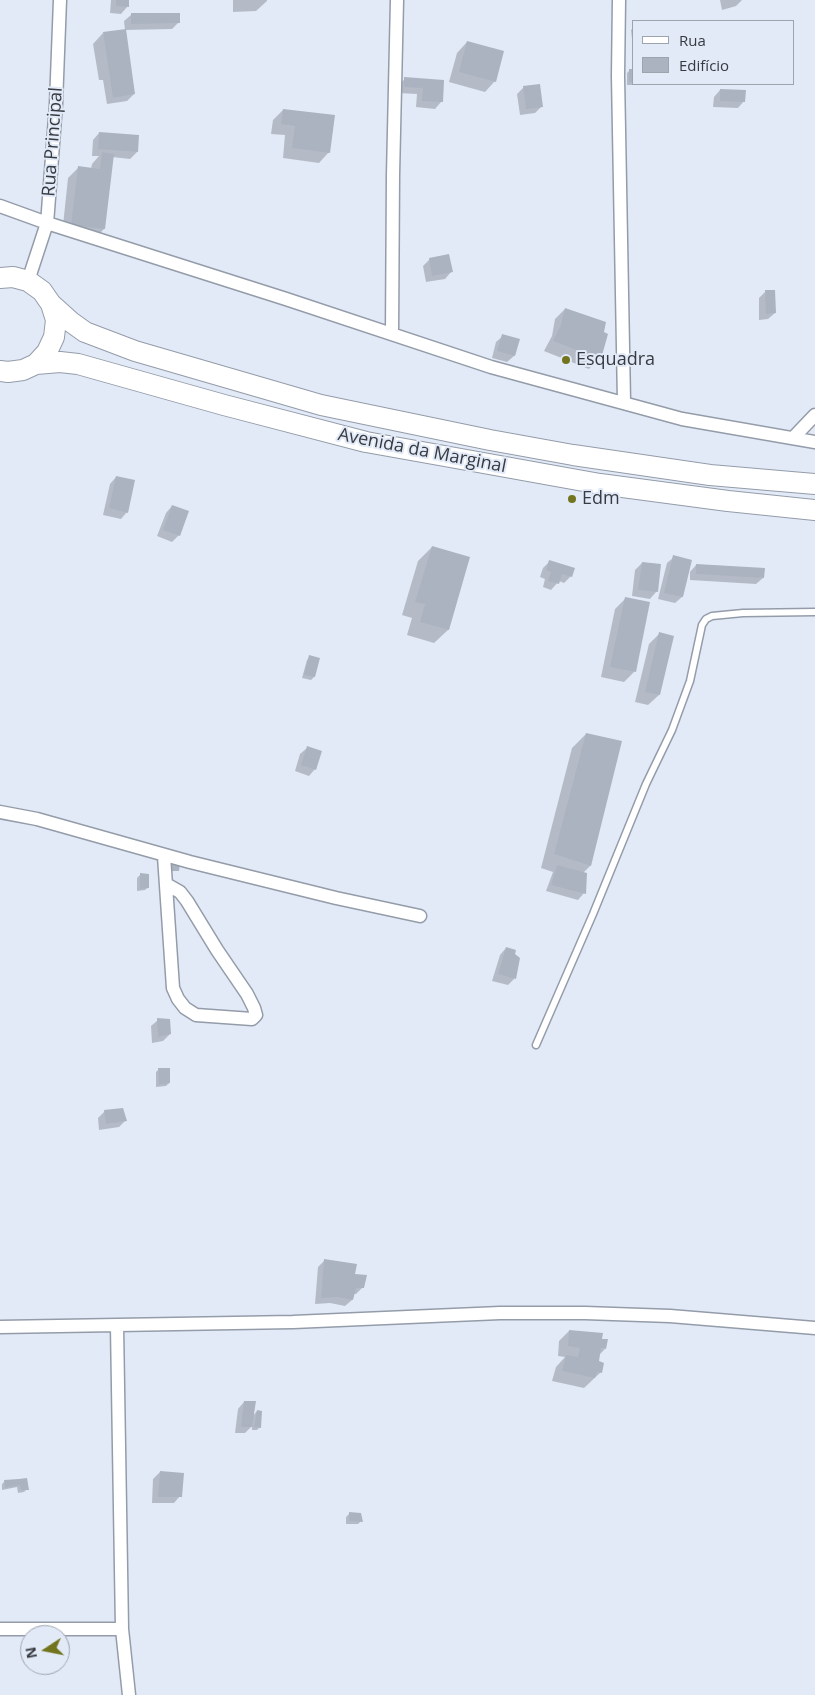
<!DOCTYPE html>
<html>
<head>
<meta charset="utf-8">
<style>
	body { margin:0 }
	#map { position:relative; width:815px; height:1695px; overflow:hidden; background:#e2eaf8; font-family:"Open Sans",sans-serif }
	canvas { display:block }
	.legend { position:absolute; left:632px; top:20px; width:162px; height:65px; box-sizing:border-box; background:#e2eaf8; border:1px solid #9ea4ae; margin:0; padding:6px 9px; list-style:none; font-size:15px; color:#373a40 }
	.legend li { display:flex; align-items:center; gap:10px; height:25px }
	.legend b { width:25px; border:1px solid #9ea4ae }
	.north { position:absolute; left:20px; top:1625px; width:50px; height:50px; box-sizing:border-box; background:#e2eaf8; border:1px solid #9ea4ae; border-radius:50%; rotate:259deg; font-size:14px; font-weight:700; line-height:20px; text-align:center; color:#373a40 }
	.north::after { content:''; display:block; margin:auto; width:18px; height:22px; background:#72751d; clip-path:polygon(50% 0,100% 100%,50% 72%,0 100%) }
</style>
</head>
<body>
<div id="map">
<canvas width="815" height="1695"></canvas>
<ul class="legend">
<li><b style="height:6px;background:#fff"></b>Rua</li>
<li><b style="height:14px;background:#abb2c0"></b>Edifício</li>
</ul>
<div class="north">N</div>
</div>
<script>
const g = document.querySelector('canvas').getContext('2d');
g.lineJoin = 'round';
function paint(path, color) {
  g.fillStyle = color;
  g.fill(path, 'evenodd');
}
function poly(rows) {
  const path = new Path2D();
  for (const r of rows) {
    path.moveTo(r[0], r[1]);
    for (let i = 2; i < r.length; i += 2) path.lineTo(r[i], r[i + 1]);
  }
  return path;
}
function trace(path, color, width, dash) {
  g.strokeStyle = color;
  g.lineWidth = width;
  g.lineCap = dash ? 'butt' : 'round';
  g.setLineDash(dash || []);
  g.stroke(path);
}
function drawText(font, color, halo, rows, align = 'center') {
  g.font = font + ' "Open Sans",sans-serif';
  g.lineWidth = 4;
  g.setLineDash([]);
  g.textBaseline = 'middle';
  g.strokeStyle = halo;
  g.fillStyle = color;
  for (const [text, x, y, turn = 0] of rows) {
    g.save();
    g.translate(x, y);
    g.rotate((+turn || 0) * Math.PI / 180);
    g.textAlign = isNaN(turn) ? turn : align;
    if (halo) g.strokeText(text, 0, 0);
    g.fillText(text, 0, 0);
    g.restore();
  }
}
paint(poly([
	[111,0,128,0,127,7,121,14,110,13],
	[233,0,267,0,267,1,256,11,233,12],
	[720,0,742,0,736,6,722,10],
	[131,15,179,22,172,29,125,30,124,21],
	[634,27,634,48,633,48,631,30],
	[103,33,134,94,127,101,107,104,103,80,99,80,93,44],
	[467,42,495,81,485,92,449,82,457,53],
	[630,70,634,70,634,84,639,84,638,85,627,85,627,73],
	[405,79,443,81,441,102,435,109,416,107,417,94,398,93,398,85],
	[524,87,542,106,535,113,520,115,517,94],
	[720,90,744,101,738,108,713,107,714,97],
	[283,110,329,152,319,163,283,158,285,135,271,134,273,120],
	[99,133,137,152,130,159,112,157,104,229,94,239,62,235,68,178,79,167,91,169,92,164,99,156,92,156,93,140],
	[430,259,451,272,445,279,426,282,423,266],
	[765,292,775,313,768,319,759,320,759,298],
	[565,309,599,358,589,369,544,351,552,336,555,319],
	[503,336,518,340,514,356,507,362,492,358,496,342],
	[116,477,127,512,121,519,103,515,110,484],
	[172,506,179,535,172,542,157,536,166,513],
	[432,547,469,558,448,630,434,643,407,635,412,618,402,615,418,561],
	[674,557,682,597,675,603,658,599,667,563],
	[550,561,571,576,564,583,559,581,551,590,543,587,545,579,540,577,543,568],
	[642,563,660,565,656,592,650,599,632,596,635,570],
	[696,565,763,578,756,584,690,580,690,572],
	[626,598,649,603,634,672,624,682,601,677,615,609],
	[659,634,672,637,659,695,648,705,635,702,649,644],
	[310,657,318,659,314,677,311,680,302,678,307,660],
	[586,734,620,742,590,866,583,873,584,893,578,900,546,891,553,872,541,868,572,748],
	[307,748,315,769,309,776,295,771,300,754],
	[140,875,148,887,145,890,137,891,137,878],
	[506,948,519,958,514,979,508,985,492,981,500,955],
	[158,1020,170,1034,163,1041,152,1043,151,1026],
	[159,1069,169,1083,166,1086,156,1087,156,1072],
	[105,1111,125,1121,119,1127,99,1130,98,1118],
	[325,1260,353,1275,363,1287,356,1294,353,1294,352,1300,345,1306,330,1303,315,1304,318,1267],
	[569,1331,605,1349,599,1355,598,1362,601,1372,584,1388,552,1381,556,1367,565,1357,558,1356,559,1341],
	[244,1402,253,1416,257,1411,260,1427,257,1430,252,1430,252,1426,245,1433,235,1433,238,1409],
	[160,1472,180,1496,174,1503,152,1503,153,1479],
	[26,1479,27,1489,24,1492,18,1493,17,1487,2,1490,2,1484,5,1481],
	[349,1514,361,1521,358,1524,346,1524,346,1517]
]), '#0003');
paint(poly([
	[116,0,129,0,129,7,116,6],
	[131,13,180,13,180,23,131,24],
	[126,29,135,94,113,98,103,32],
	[467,41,504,51,496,82,459,72],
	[629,69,634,69,634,82,629,82],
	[404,77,444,80,443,102,422,101,423,88,404,87],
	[540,84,543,107,526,109,523,86],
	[720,89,746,90,745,102,720,101],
	[283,109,335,115,330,153,292,148,295,126,281,124],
	[99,132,139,135,138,152,98,149],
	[102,152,114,154,105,229,71,225,78,166,100,169],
	[449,254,453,272,432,276,429,258],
	[765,290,775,290,776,313,766,314],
	[565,308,606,322,604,332,608,334,601,359,553,341,561,325],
	[502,334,520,339,515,356,497,351],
	[116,476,135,480,128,513,109,508],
	[172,505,189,511,180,536,163,530],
	[432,546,470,557,449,630,420,622,425,604,415,602],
	[673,555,692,560,683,597,664,593],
	[549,560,575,568,572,577,562,574,559,584,548,581,551,572,546,570],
	[642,562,661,564,658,592,638,590],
	[696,564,765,568,764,578,696,574],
	[625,597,650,602,636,672,610,667],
	[659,632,674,636,660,695,645,692],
	[309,655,320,658,315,677,304,675],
	[586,733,622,741,591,866,554,854],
	[307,746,322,751,316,770,301,765],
	[166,860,180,863,179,871,166,871],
	[557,865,587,873,586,894,551,885],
	[140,873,149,874,149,888,140,889],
	[506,947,516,950,515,954,520,958,516,979,498,974],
	[157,1018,170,1019,171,1034,158,1037],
	[158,1068,170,1068,170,1083,159,1085],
	[123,1108,127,1121,106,1124,104,1110],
	[324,1259,357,1264,355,1274,367,1275,364,1288,356,1288,353,1300,337,1297,321,1298],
	[569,1330,603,1333,602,1339,608,1339,606,1349,601,1348,599,1361,604,1363,602,1373,597,1372,595,1378,562,1371,566,1355,578,1357,580,1348,568,1346],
	[244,1401,256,1401,252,1427,241,1427],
	[257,1410,262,1411,261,1428,254,1427],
	[160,1471,184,1473,182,1497,158,1497],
	[19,1479,27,1478,29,1490,21,1490,20,1485,5,1488,4,1480],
	[349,1512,361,1513,363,1522,349,1521]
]), '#abb2c0');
const service = poly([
	[536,1045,593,914,646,784,672,730,690,681,702,625,706,619,712,616,743,613,815,612]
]);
const minor = poly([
	[619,0,618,76,624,402],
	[0,206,47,223,286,299,491,367,682,419,815,442],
	[28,281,47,223,48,211,56,104,60,0],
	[392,334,393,175,397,0],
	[793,438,815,415],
	[0,812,37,819,190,862,336,898,420,916],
	[164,856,173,988,178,999,185,1008,196,1015,252,1019,256,1015,254,1008,247,994,217,950,187,901,180,892,166,884],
	[117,1326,122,1629,129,1695],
	[0,1327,293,1322,500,1313,585,1313,670,1316,815,1328],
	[0,1629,122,1629]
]);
const primary = poly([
	[0,278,13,277,28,281,42,291,51,304,56,320,54,337,47,352,36,364,23,370,8,372,0,371],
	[51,304,71,322,85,332,135,351,321,405,490,440,573,455,710,475,815,484],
	[36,364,60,362,78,364,224,405,366,442,450,457,600,484,728,501,815,510]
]);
trace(service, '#949ca9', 9);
trace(minor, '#949ca9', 15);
trace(primary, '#949ca9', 22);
trace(service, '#fff', 6);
trace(minor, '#fff', 12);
trace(primary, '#fff', 20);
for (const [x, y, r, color] of [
	[566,360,5,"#72751d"],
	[572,499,5,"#72751d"]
]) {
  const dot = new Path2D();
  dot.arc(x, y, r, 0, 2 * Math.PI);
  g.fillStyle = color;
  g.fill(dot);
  trace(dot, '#e2eaf8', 2);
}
drawText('18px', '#373a40', '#e2eaf8', [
	["Rua Principal",53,142,-86],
	["Avenida da Marginal",422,451,11]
]);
drawText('18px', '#373a40', '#e2eaf8', [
	["Esquadra",576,360],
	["Edm",582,499]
], 'left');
</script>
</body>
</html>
